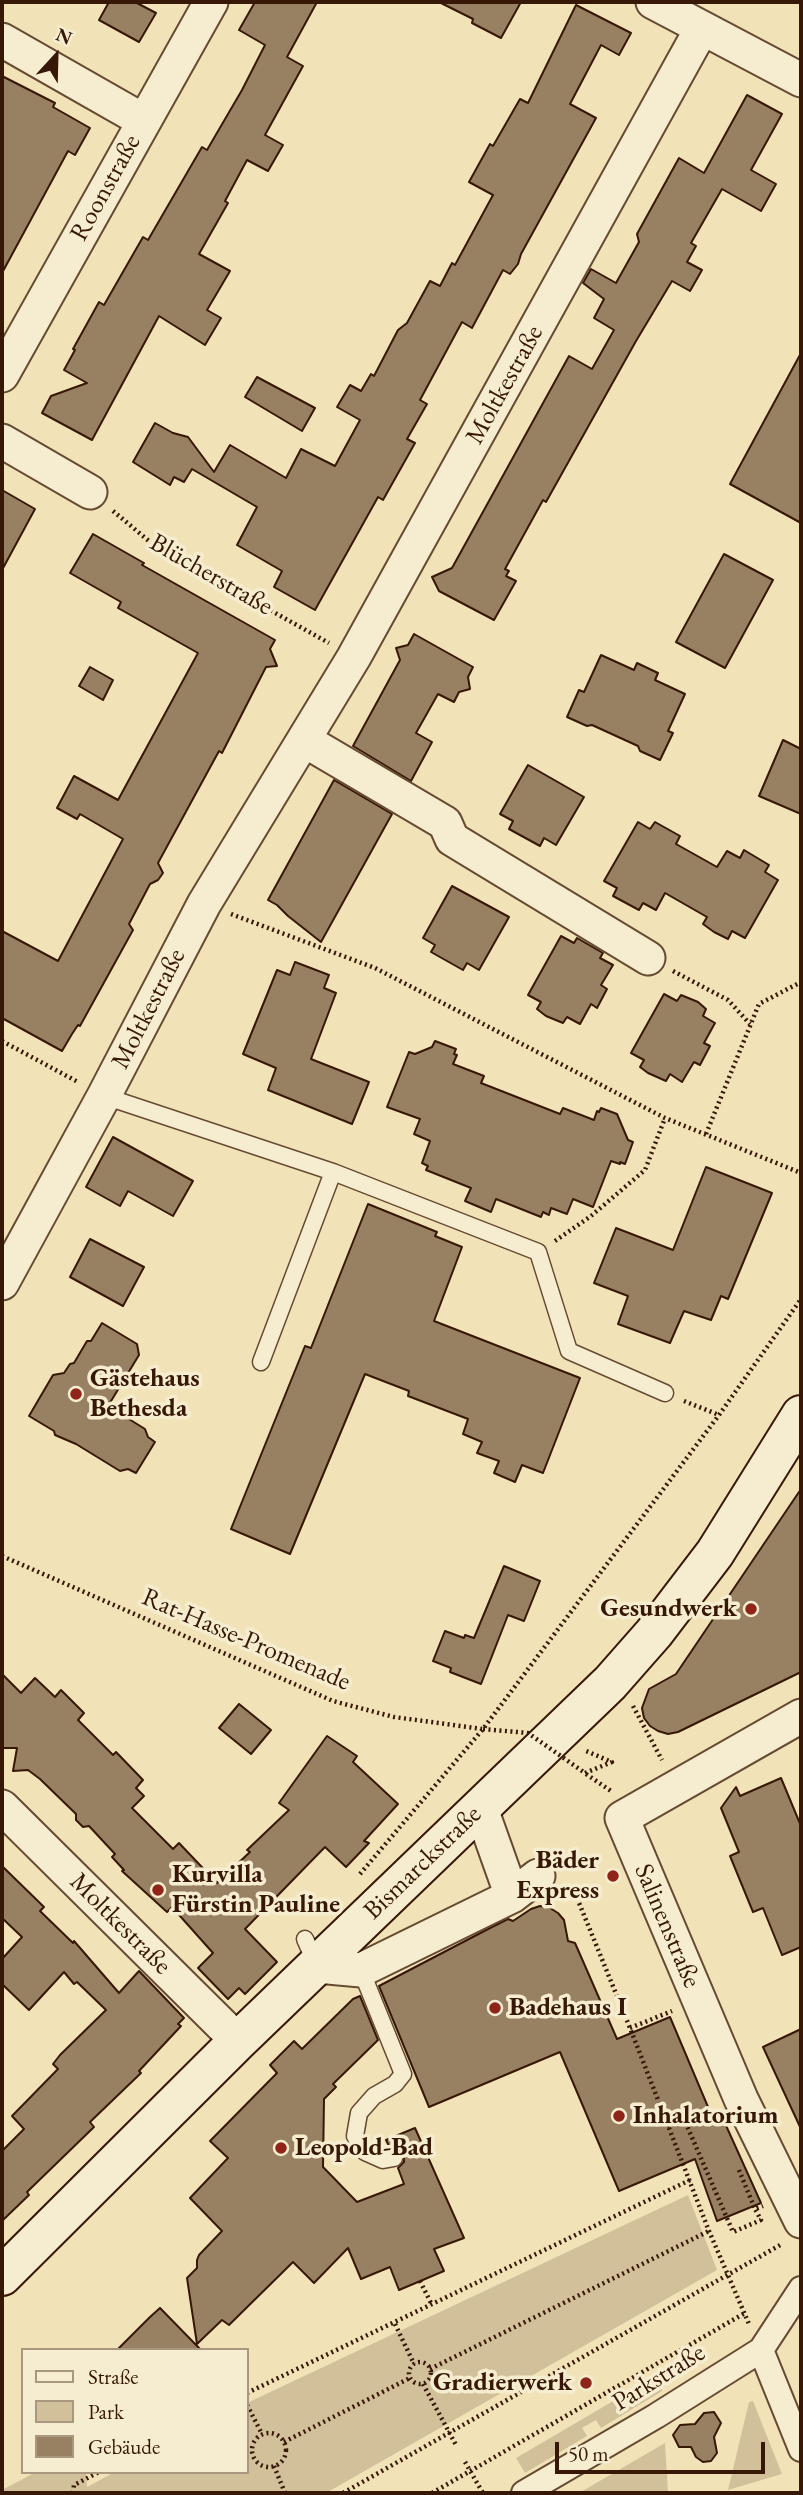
<!DOCTYPE html>
<html>
<head>
<meta charset="utf-8">
<style>
	body { margin:0 }
	#map { position:relative; width:803px; height:2495px; overflow:hidden; background:#f1e3b7; font-family:"EB Garamond",serif }
	canvas { display:block }
	.frame { position:absolute; inset:0; border:4px solid #371705; pointer-events:none }
	.legend { position:absolute; left:21px; top:2348px; width:228px; height:126px; box-sizing:border-box; background:#f6edd0; border:2px solid #aa977f; margin:0; padding:9px 12px; list-style:none; font-size:21px; color:#371705 }
	.legend li { display:flex; align-items:center; gap:14px; height:35px }
	.legend b { width:35px; border:2px solid #aa977f }
	.north { position:absolute; left:21px; top:21px; width:70px; height:70px; -webkit-text-stroke:5px #f6edd0; paint-order:stroke; rotate:22deg; font-size:19px; font-weight:700; line-height:28px; text-align:center; color:#371705 }
	.north::after { content:''; display:block; margin:auto; width:24px; height:32px; background:#371705; clip-path:polygon(50% 0,100% 100%,50% 72%,0 100%) }
	.scale { position:absolute; left:555px; top:2442px; width:210px; height:32px; box-sizing:border-box; border:4px solid #371705; border-top:0; padding-left:9px; font-size:21px; line-height:24px; white-space:nowrap; color:#371705; -webkit-text-stroke:5px #f6edd0; paint-order:stroke }
</style>
</head>
<body>
<div id="map">
<canvas width="803" height="2495"></canvas>
<div class="frame"></div>
<ul class="legend">
<li><b style="height:9px;background:#f6edd0"></b>Straße</li>
<li><b style="height:19px;background:#d1c099"></b>Park</li>
<li><b style="height:19px;background:#988162"></b>Gebäude</li>
</ul>
<div class="north">N</div>
<div class="scale">50 m</div>
</div>
<script>
const g = document.querySelector('canvas').getContext('2d');
g.lineJoin = 'round';
function paint(path, color) {
  g.fillStyle = color;
  g.fill(path, 'evenodd');
}
function poly(rows) {
  const path = new Path2D();
  for (const r of rows) {
    if (r.length === 3) {
      path.moveTo(r[0] + r[2], r[1]);
      path.arc(r[0], r[1], r[2], 0, 2 * Math.PI);
      continue;
    }
    path.moveTo(r[0], r[1]);
    for (let i = 2; i < r.length; i += 2) path.lineTo(r[i], r[i + 1]);
  }
  return path;
}
function trace(path, color, width, dash) {
  g.strokeStyle = color;
  g.lineWidth = width;
  g.lineCap = dash ? 'butt' : 'round';
  g.setLineDash(dash || []);
  g.stroke(path);
}
function drawText(font, color, halo, rows, align = 'center') {
  g.font = font + ' "EB Garamond",serif';
  g.lineWidth = 7;
  g.setLineDash([]);
  g.textBaseline = 'middle';
  g.strokeStyle = halo;
  g.fillStyle = color;
  for (const [text, x, y, turn = 0] of rows) {
    g.save();
    g.translate(x, y);
    g.rotate((+turn || 0) * Math.PI / 180);
    g.textAlign = isNaN(turn) ? turn : align;
    if (halo) g.strokeText(text, 0, 0);
    g.fillText(text, 0, 0);
    g.restore();
  }
}
paint(poly([
	[688,2195,717,2270,326,2493,2,2493,2,2490,36,2472,86,2472,87,2487,115,2472,247,2472,247,2403],
	[661,2373,662,2391,601,2428,596,2420,582,2428,587,2436,525,2473,516,2458],
	[753,2401,782,2474,728,2490,749,2402],
	[665,2443,668,2493,579,2493]
]), '#d1c099');
const building = poly([
	[109,2,135,2,156,13,139,42,99,20,109,2],
	[255,2,317,2,287,57,303,66,265,135,283,145,268,171,247,160,225,201,228,203,199,254,230,271,207,310,221,318,205,345,159,316,92,440,42,413,51,396,87,383,64,370,75,350,73,349,99,302,104,305,143,237,148,240,202,147,207,150,242,90,265,45,239,30,255,2],
	[439,2,521,2,501,38,472,23,473,19,439,2],
	[576,5,631,33,619,55,601,45,570,104,596,118,521,254,518,264,510,274,503,270,472,328,462,322,420,400,427,404,407,439,415,443,383,500,378,497,315,610,274,587,282,571,237,545,257,507,192,469,184,482,174,477,170,485,133,462,155,423,173,433,188,437,214,472,230,445,286,478,301,449,335,466,360,420,337,407,350,385,361,391,371,374,374,376,398,330,407,323,430,281,440,286,452,263,455,265,493,195,469,182,490,144,493,146,520,99,528,103,576,5],
	[2,76,55,103,53,107,90,128,75,155,68,151,2,273,2,76],
	[747,95,782,114,751,170,776,184,761,211,722,189,691,243,696,246,687,262,702,270,690,291,672,281,636,341,546,502,543,500,505,569,509,571,506,576,516,581,494,620,439,591,432,577,452,568,569,356,592,369,614,330,594,318,604,299,583,283,591,269,616,283,639,242,637,234,679,158,704,173,747,95],
	[801,353,801,523,730,484,801,353],
	[257,377,315,408,302,431,245,397,257,377],
	[2,490,35,509,2,570,2,490],
	[93,534,144,563,142,565,275,640,270,649,277,666,266,667,222,753,219,751,158,863,163,873,158,880,150,884,129,924,133,930,80,1026,78,1025,72,1034,62,1051,2,1018,2,931,58,961,123,839,80,814,77,819,57,808,74,776,118,800,198,653,118,608,121,602,70,573,93,534],
	[724,554,773,580,725,668,676,642,724,554],
	[414,634,473,667,468,677,470,689,459,692,454,702,438,694,416,733,432,742,411,781,353,746,400,660,396,648,408,645,414,634],
	[601,655,634,670,637,663,658,673,655,680,685,694,668,731,673,733,660,760,640,751,638,746,592,725,587,726,567,717,579,690,584,692,601,655],
	[90,667,113,680,103,700,79,686,90,667],
	[783,740,801,749,801,814,759,796,783,740],
	[528,765,584,797,556,845,544,838,540,846,509,829,513,821,500,814,528,765],
	[334,780,392,814,321,942,288,916,277,905,268,900,334,780],
	[638,822,650,829,655,822,680,836,676,844,717,867,727,851,740,858,744,850,769,865,765,872,778,880,745,938,732,931,728,939,714,932,703,924,707,917,665,893,656,910,643,903,639,910,613,896,617,888,604,881,638,822],
	[452,886,509,917,479,970,467,963,463,970,431,952,435,945,423,938,452,886],
	[561,936,574,943,577,938,603,953,600,958,613,965,601,985,607,989,597,1008,591,1004,580,1024,567,1017,563,1023,546,1016,537,1009,541,1002,528,995,561,936],
	[295,962,329,975,324,988,336,993,311,1059,369,1082,352,1124,268,1090,276,1068,243,1054,277,970,290,975,295,962],
	[664,994,677,1001,681,995,698,1002,706,1009,703,1016,715,1023,704,1043,710,1046,700,1065,694,1062,682,1082,670,1074,666,1081,648,1073,640,1067,644,1060,631,1053,664,994],
	[435,1041,456,1049,454,1054,457,1055,453,1064,484,1076,481,1083,560,1114,563,1108,594,1120,597,1111,599,1112,601,1108,617,1114,628,1140,633,1142,625,1164,620,1162,620,1164,611,1161,593,1207,573,1199,567,1214,551,1208,549,1215,543,1212,541,1217,496,1199,491,1212,465,1201,471,1188,426,1170,428,1166,422,1163,430,1141,414,1134,420,1119,387,1107,409,1052,415,1054,432,1047,435,1041],
	[113,1137,193,1181,173,1216,128,1191,120,1206,86,1187,113,1137],
	[706,1167,772,1193,728,1299,721,1296,711,1320,684,1311,670,1343,618,1324,628,1296,594,1283,616,1228,673,1250,706,1167],
	[368,1204,437,1232,435,1236,462,1247,434,1321,580,1378,543,1473,522,1465,515,1482,494,1473,499,1461,477,1453,482,1442,463,1434,468,1419,408,1396,409,1391,365,1374,290,1554,231,1529,305,1346,311,1348,368,1204],
	[90,1239,144,1267,123,1306,70,1277,90,1239],
	[102,1323,137,1344,139,1355,108,1406,145,1429,148,1437,155,1442,136,1473,128,1469,120,1471,76,1444,55,1435,54,1431,29,1416,53,1375,64,1373,70,1364,74,1363,87,1341,91,1341,102,1323],
	[801,1489,801,1672,678,1732,668,1734,658,1731,650,1726,644,1718,642,1708,649,1689,676,1674,801,1489],
	[504,1566,540,1581,524,1621,508,1615,481,1684,450,1672,451,1668,433,1661,445,1631,464,1638,465,1635,474,1638,504,1566],
	[2,1674,21,1693,35,1678,55,1697,61,1690,84,1713,78,1720,113,1755,116,1752,143,1780,136,1788,144,1796,132,1808,173,1849,179,1843,217,1883,250,1852,247,1850,289,1810,279,1803,327,1736,357,1756,353,1762,398,1804,364,1841,369,1843,346,1867,325,1847,245,1929,277,1962,245,1994,239,1988,228,1999,198,1968,213,1953,172,1907,167,1912,122,1871,124,1870,112,1857,115,1854,89,1826,83,1827,76,1820,76,1814,40,1779,28,1770,13,1771,17,1748,2,1748,2,1674],
	[239,1704,271,1730,251,1754,219,1728,239,1704],
	[781,1778,801,1826,801,1947,782,1955,763,1908,753,1912,730,1856,739,1852,721,1808,736,1787,740,1796,781,1778],
	[2,1866,44,1907,40,1911,73,1943,74,1941,119,1993,139,1971,184,2018,178,2024,181,2026,139,2071,141,2073,90,2122,94,2127,27,2192,29,2195,2,2221,2,2151,24,2129,12,2116,58,2069,53,2064,60,2055,106,2010,77,1982,74,1984,64,1972,29,2010,2,1984,2,1959,22,1937,2,1918,2,1866],
	[540,1906,550,1908,558,1913,564,1920,568,1941,575,1943,617,2039,670,2017,711,2114,719,2110,761,2203,717,2221,695,2159,619,2191,560,2052,429,2107,379,1986,490,1928,508,1919,513,1921,531,1909,540,1906],
	[360,1996,378,2040,333,2084,336,2087,324,2099,323,2167,357,2202,404,2184,398,2168,404,2162,404,2155,398,2148,390,2148,386,2140,415,2128,464,2238,434,2249,444,2271,399,2290,390,2267,361,2279,348,2248,314,2283,293,2262,229,2325,222,2320,197,2344,187,2278,197,2268,197,2260,199,2255,222,2231,190,2198,228,2158,210,2141,277,2073,270,2065,294,2041,302,2049,353,1999,360,1996],
	[801,2029,801,2129,763,2047,801,2029],
	[160,2308,201,2350,117,2350,150,2317,160,2308],
	[714,2412,721,2423,714,2437,717,2453,711,2461,703,2462,696,2457,691,2447,679,2447,673,2435,680,2425,695,2424,704,2413,714,2412]
]);
paint(building, '#988162');
trace(building, '#371705', 2);
const service = poly([
	[104,1096,333,1172,538,1252,569,1351,665,1393],
	[261,1362,333,1172],
	[305,1939,317,1966],
	[361,1970,403,2074,395,2084,374,2096,359,2113,355,2136,365,2152,383,2160,394,2158]
]);
const pedestrian = poly([
	[761,2350,801,2449],
	[524,2493,656,2416,761,2350,801,2289]
]);
const minor = poly([
	[653,2,801,80],
	[2,40,144,121],
	[2,375,211,2],
	[2,441,90,492],
	[304,740,445,823,452,839,648,958],
	[2,1283,104,1096,204,904,354,657,702,28],
	[801,1716,622,1818,741,2099,801,2221],
	[480,1806,512,1896],
	[2,1807,238,2041],
	[317,1966,361,1970,512,1896,538,1876]
]);
const secondary = poly([
	[2,2276,238,2041,610,1683,654,1633,715,1553,801,1415]
]);
trace(service, '#664a32', 19);
trace(pedestrian, '#664a32', 28);
trace(minor, '#664a32', 37);
trace(secondary, '#371705', 42);
trace(poly([
	[113,511,155,546,329,643],
	[231,914,375,968,665,1118,801,1173],
	[673,971,728,1000,750,1024],
	[2,1041,78,1082],
	[706,1134,759,1004,801,982],
	[555,1241,591,1216,645,1170,665,1118],
	[684,1401,719,1415],
	[2,1556,333,1701,394,1717,482,1729],
	[633,1706,662,1760],
	[585,1773,612,1762,586,1751],
	[586,1774,611,1791],
	[360,1874,483,1729,719,1415,801,1299],
	[575,1893,630,2028,709,2231,749,2324],
	[630,2028,672,2011],
	[667,2126,684,2119,733,2232,761,2220,755,2209],
	[739,2170,755,2209,763,2206],
	[420,2281,432,2305],
	[395,2324,414,2364],
	[420,2373,11],
	[430,2369,709,2231],
	[423,2384,456,2445],
	[247,2393,690,2180],
	[247,2405,262,2434],
	[269,2450,17],
	[284,2442,410,2378],
	[465,2462,483,2493],
	[274,2466,285,2493],
	[73,2493,74,2485,99,2472],
	[343,2493,782,2244],
	[432,2493,745,2313]
]), '#371705', 4.5, [2, 3.5]);
trace(service, '#f6edd0', 16);
trace(pedestrian, '#f6edd0', 24);
trace(minor, '#f6edd0', 33);
trace(secondary, '#f6edd0', 38);
trace(poly([
	[483,1729,528,1733,585,1773]
]), '#371705', 4.5, [2, 3.5]);
for (const [x, y, r, color] of [
	[76,1394,7,"#8f2418"],
	[751,1609,7,"#8f2418"],
	[613,1876,7,"#8f2418"],
	[158,1890,7,"#8f2418"],
	[495,2008,7,"#8f2418"],
	[619,2116,7,"#8f2418"],
	[281,2148,7,"#8f2418"],
	[586,2383,7,"#8f2418"]
]) {
  const dot = new Path2D();
  dot.arc(x, y, r, 0, 2 * Math.PI);
  g.fillStyle = color;
  g.fill(dot);
  trace(dot, '#f6edd0', 2.5);
}
drawText('26px', '#371705', '#f6edd0', [
	["Roonstraße",106,188,-61],
	["Moltkestraße",505,385,-61],
	["Blücherstraße",211,575,30],
	["Moltkestraße",149,1009,-63],
	["Rat-Hasse-Promenade",246,1640,23],
	["Bismarckstraße",423,1863,-44],
	["Moltkestraße",120,1924,45],
	["Salinenstraße",667,1926,67],
	["Parkstraße",659,2378,-32]
]);
drawText('bold 26px', '#371705', '#f6edd0', [
	["Gästehaus",90,1379],
	["Bethesda",90,1409],
	["Gesundwerk",737,1609,"right"],
	["Bäder",599,1861,"right"],
	["Express",599,1891,"right"],
	["Kurvilla",172,1875],
	["Fürstin Pauline",172,1905],
	["Badehaus I",509,2008],
	["Inhalatorium",633,2116],
	["Leopold-Bad",295,2148],
	["Gradierwerk",572,2383,"right"]
], 'left');
</script>
</body>
</html>
